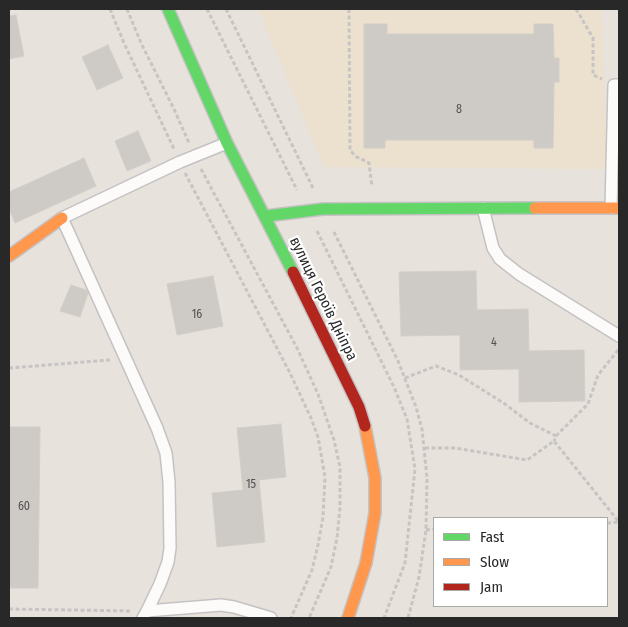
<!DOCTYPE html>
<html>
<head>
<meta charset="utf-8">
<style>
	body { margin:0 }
	#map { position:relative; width:628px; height:627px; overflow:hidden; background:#e8e2dc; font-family:"Fira Sans Condensed",sans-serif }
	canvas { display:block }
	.frame { position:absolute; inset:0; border:10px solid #282828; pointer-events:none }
	.legend { position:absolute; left:433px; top:517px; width:175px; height:90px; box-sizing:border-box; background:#fff; border:1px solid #a9a9a9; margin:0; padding:6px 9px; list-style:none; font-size:15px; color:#282828 }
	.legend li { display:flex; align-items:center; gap:10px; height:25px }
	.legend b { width:25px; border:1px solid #a9a9a9 }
</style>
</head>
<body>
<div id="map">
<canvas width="628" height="627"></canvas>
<div class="frame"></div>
<ul class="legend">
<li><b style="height:6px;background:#63d668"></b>Fast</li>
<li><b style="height:6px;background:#ff974d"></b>Slow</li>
<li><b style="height:6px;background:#b3261e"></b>Jam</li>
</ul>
</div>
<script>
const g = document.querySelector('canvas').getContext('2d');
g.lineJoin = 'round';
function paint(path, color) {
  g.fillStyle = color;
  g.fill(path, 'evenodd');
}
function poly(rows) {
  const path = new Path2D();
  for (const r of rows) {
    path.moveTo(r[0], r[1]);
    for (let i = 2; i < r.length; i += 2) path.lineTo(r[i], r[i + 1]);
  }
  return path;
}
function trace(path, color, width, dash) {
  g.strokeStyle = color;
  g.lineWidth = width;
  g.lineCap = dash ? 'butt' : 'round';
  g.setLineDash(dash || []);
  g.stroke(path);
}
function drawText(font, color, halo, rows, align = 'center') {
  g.font = font + ' "Fira Sans Condensed",sans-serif';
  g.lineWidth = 4.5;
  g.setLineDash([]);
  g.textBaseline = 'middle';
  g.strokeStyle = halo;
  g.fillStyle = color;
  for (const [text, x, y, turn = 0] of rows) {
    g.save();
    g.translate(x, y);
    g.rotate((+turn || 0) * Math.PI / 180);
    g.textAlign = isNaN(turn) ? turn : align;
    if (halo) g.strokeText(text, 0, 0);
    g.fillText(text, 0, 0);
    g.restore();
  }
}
paint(poly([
	[258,9,602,9,607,169,324,167]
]), '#ece0cf');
const building = poly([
	[16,15,24,56,9,59,9,16,16,15],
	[364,24,387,24,387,34,534,34,534,24,553,24,554,58,559,58,559,82,554,82,553,148,534,148,534,140,385,140,385,148,364,148,364,24],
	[108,45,123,78,97,90,82,57,108,45],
	[138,131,151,161,127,171,115,141,138,131],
	[84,158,96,186,15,223,9,208,9,192,84,158],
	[476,271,477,310,528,309,529,351,584,350,585,401,519,402,519,369,460,370,460,335,401,336,399,272,476,271],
	[213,276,223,326,177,335,167,284,213,276],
	[71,285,86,290,88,293,80,317,60,311,71,285],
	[281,424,286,477,259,480,265,542,217,547,212,493,243,490,237,428,281,424],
	[9,427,40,427,38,588,9,588,9,427]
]);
paint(building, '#cecac6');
trace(building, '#d2cec9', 1);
const lane = poly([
	[483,208,493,248,500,259,519,274,619,336],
	[611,208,614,85,619,85],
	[147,611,160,584,168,562,170,548,169,482,166,453,157,428,62,218,180,162,227,143],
	[143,618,147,611,221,605,234,607,271,618]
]);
const fast = poly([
	[168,9,227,143,293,272],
	[266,216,323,209,535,208]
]);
const slow = poly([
	[535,208,619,208],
	[9,256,62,218],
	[348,618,366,563,375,513,375,478,365,426]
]);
const jam = poly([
	[293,272,359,407,365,426]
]);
trace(lane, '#c4c2c3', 14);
trace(fast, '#c4c2c3', 14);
trace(slow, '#c4c2c3', 14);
trace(jam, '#c4c2c3', 14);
trace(poly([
	[110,9,124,43,174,149],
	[127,9,141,43,174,109,189,143],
	[207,9,297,190],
	[226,9,313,188],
	[349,9,350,150,355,156,369,163,372,187],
	[576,9,593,38,593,75,602,79],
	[201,169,297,348,318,394,334,440,340,467,340,508,337,538,331,567,309,618],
	[185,173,290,373,311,418,318,437,325,477,323,517,318,545,312,570,291,618],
	[317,231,394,387,407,419,415,469,405,563,384,618],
	[334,232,398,361,416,407,422,429,427,478,426,530,419,577,408,618],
	[9,368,110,360],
	[405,378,436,366,459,375,505,404,530,423,556,436,554,441],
	[556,436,588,404,598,375,619,349],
	[425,448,455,448,527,460,554,441,619,522],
	[607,523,618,522],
	[426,530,434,529],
	[9,609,132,611]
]), '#c6c5c4', 3, [4, 2.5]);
trace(lane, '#fcfbfa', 11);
trace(fast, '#63d668', 11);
trace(slow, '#ff974d', 11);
trace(jam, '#b3261e', 11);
drawText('12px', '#525150', null, [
	["8",459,110],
	["16",197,315],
	["4",494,343],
	["15",251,485],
	["60",24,507]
]);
drawText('15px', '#282828', '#fff', [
	["вулиця Героїв Дніпра",323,299,64]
]);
</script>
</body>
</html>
